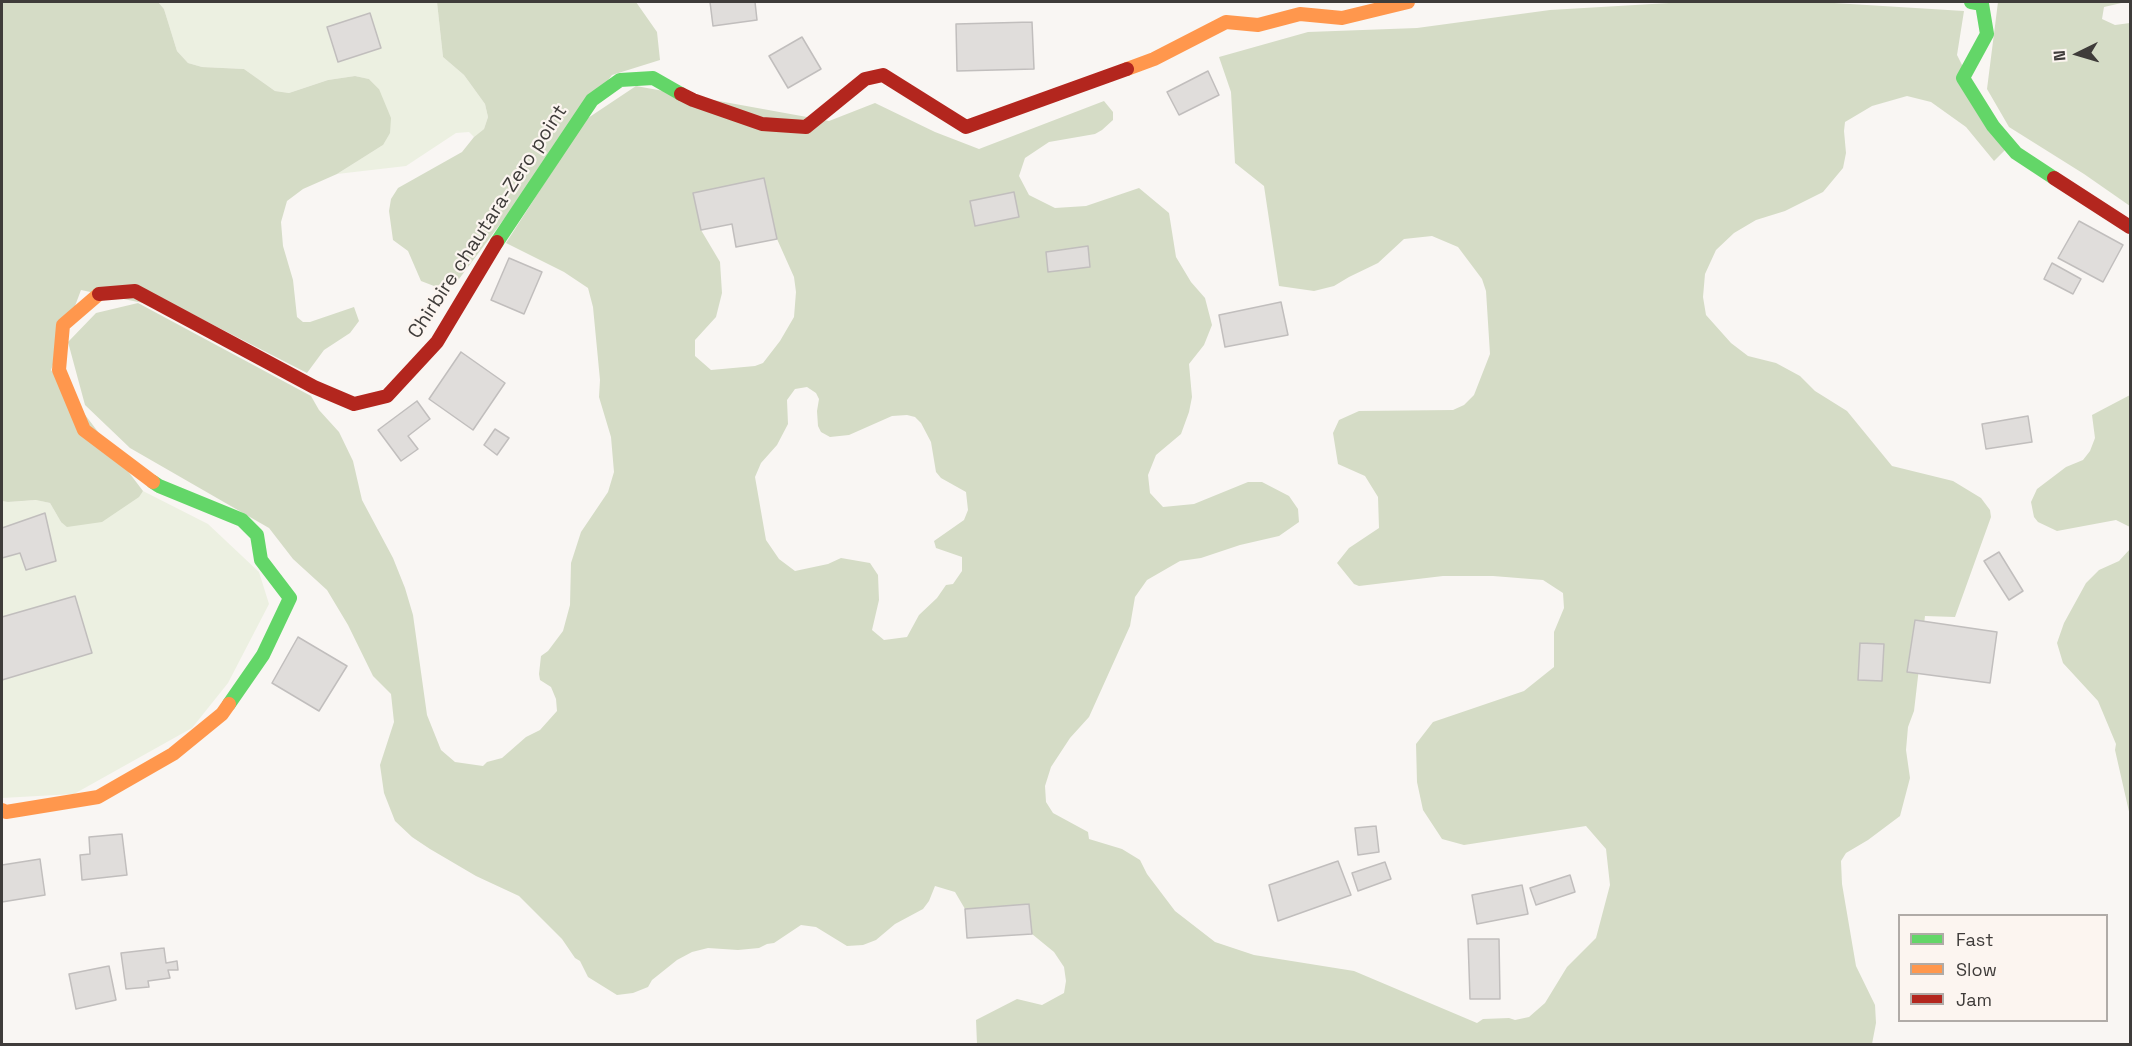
<!DOCTYPE html>
<html>
<head>
<meta charset="utf-8">
<style>
	body { margin:0 }
	#map { position:relative; width:2132px; height:1046px; overflow:hidden; background:#f9f6f3; font-family:"Space Grotesk",sans-serif }
	canvas { display:block }
	.frame { position:absolute; inset:0; border:3px solid #3f3c3a; pointer-events:none }
	.legend { position:absolute; left:1898px; top:914px; width:210px; height:108px; box-sizing:border-box; background:#fcf5f0; border:2px solid #b0aba7; margin:0; padding:8px 10px; list-style:none; font-size:18px; color:#3f3c3a }
	.legend li { display:flex; align-items:center; gap:12px; height:30px }
	.legend b { width:30px; border:2px solid #b0aba7 }
	.north { position:absolute; left:2048px; top:24px; width:60px; height:60px; -webkit-text-stroke:4px #fcf5f0; paint-order:stroke; rotate:265deg; font-size:16px; font-weight:700; line-height:24px; text-align:center; color:#3f3c3a }
	.north::after { content:''; display:block; margin:auto; width:21px; height:27px; background:#3f3c3a; clip-path:polygon(50% 0,100% 100%,50% 72%,0 100%) }
</style>
</head>
<body>
<div id="map">
<canvas width="2132" height="1046"></canvas>
<div class="frame"></div>
<ul class="legend">
<li><b style="height:8px;background:#63d668"></b>Fast</li>
<li><b style="height:8px;background:#ff974d"></b>Slow</li>
<li><b style="height:8px;background:#b3261e"></b>Jam</li>
</ul>
<div class="north">N</div>
</div>
<script>
const g = document.querySelector('canvas').getContext('2d');
g.lineJoin = 'round';
function paint(path, color) {
  g.fillStyle = color;
  g.fill(path, 'evenodd');
}
function poly(rows) {
  const path = new Path2D();
  for (const r of rows) {
    path.moveTo(r[0], r[1]);
    for (let i = 2; i < r.length; i += 2) path.lineTo(r[i], r[i + 1]);
  }
  return path;
}
function trace(path, color, width, dash) {
  g.strokeStyle = color;
  g.lineWidth = width;
  g.lineCap = dash ? 'butt' : 'round';
  g.setLineDash(dash || []);
  g.stroke(path);
}
function drawText(font, color, halo, rows, align = 'center') {
  g.font = font + ' "Space Grotesk",sans-serif';
  g.lineWidth = 4.5;
  g.setLineDash([]);
  g.textBaseline = 'middle';
  g.strokeStyle = halo;
  g.fillStyle = color;
  for (const [text, x, y, turn = 0] of rows) {
    g.save();
    g.translate(x, y);
    g.rotate((+turn || 0) * Math.PI / 180);
    g.textAlign = isNaN(turn) ? turn : align;
    if (halo) g.strokeText(text, 0, 0);
    g.fillText(text, 0, 0);
    g.restore();
  }
}
paint(poly([
	[158,2,437,2,443,57,464,75,485,104,488,117,484,129,474,137,469,132,456,133,406,166,337,174,383,145,379,89,369,79,355,76,328,80,289,93,275,91,244,69,202,67,188,63,177,51,164,9],
	[143,491,208,524,259,572,269,604,228,683,192,728,74,794,2,798,2,501,8,502,37,500,50,503,61,522]
]), '#ecf0e1');
paint(poly([
	[2,2,158,2,164,9,177,51,188,63,202,67,244,69,275,91,289,93,328,80,355,76,369,79,379,89,391,118,390,133,383,145,337,174,303,189,287,201,281,222,283,246,293,280,297,317,303,322,310,322,354,307,359,321,350,333,324,350,307,373,190,313,81,290,51,370,143,491,139,497,102,522,67,527,61,522,50,503,36,500,8,502,2,501],
	[437,2,636,2,657,32,660,60,612,75,456,283,434,286,421,281,408,251,393,240,389,211,391,199,398,188,462,152,474,137,484,129,488,117,485,104,464,75,443,57],
	[1686,2,1818,2,1964,11,1957,55,2005,150,1994,161,1966,127,1931,102,1907,96,1872,106,1845,122,1844,131,1846,153,1843,168,1823,192,1785,211,1756,220,1734,233,1716,250,1705,274,1703,297,1706,315,1731,343,1748,356,1776,363,1800,376,1815,391,1847,411,1892,466,1953,481,1981,498,1990,510,1991,517,1955,617,1925,616,1914,711,1908,727,1906,750,1910,778,1900,816,1868,840,1846,853,1841,861,1842,884,1856,966,1875,1005,1876,1023,1872,1044,977,1044,976,1020,1017,999,1042,1005,1064,993,1066,981,1064,967,1054,952,1032,934,1029,904,965,909,955,892,935,886,929,901,923,909,895,924,876,940,863,945,847,946,816,927,801,925,774,943,767,944,759,948,738,950,708,948,692,952,677,960,652,980,648,987,633,993,617,995,588,977,580,961,575,958,562,939,519,896,476,876,430,849,412,837,395,821,384,793,380,765,394,722,391,694,373,676,348,625,327,590,293,559,269,528,130,448,85,405,68,342,96,313,138,303,311,396,319,410,339,432,353,461,362,500,393,558,405,588,413,615,427,715,441,750,455,762,483,766,487,762,502,758,526,737,540,730,557,711,556,699,551,687,540,680,539,674,541,656,548,651,563,631,570,605,571,563,581,532,608,492,614,472,611,437,599,397,600,380,593,307,588,288,564,272,506,243,585,120,636,86,829,121,875,103,935,132,979,149,1104,101,1113,112,1113,120,1102,130,1095,134,1049,142,1025,158,1019,176,1029,195,1055,208,1086,206,1139,188,1169,213,1176,257,1191,282,1205,298,1212,325,1204,345,1189,364,1192,397,1189,412,1181,434,1156,455,1148,475,1150,493,1163,507,1194,504,1248,482,1262,482,1289,496,1298,509,1299,522,1279,536,1240,545,1201,558,1180,561,1147,580,1135,597,1130,626,1089,717,1070,738,1051,767,1045,786,1046,802,1053,813,1088,832,1089,839,1122,849,1140,860,1147,874,1175,911,1215,942,1254,955,1354,971,1477,1023,1483,1019,1509,1018,1515,1020,1529,1017,1545,1003,1567,967,1596,938,1610,885,1606,849,1586,826,1464,845,1442,839,1423,810,1417,782,1416,744,1433,722,1524,691,1554,667,1554,632,1564,608,1563,593,1543,580,1493,576,1443,576,1359,586,1354,584,1337,563,1349,548,1379,528,1378,497,1365,476,1338,464,1333,433,1339,420,1359,411,1453,410,1464,405,1474,395,1490,354,1486,291,1482,279,1458,247,1432,236,1404,239,1378,263,1349,277,1334,286,1314,291,1279,286,1264,186,1235,163,1231,92,1219,57,1308,32,1417,28,1550,10],
	[764,178,777,239,794,277,796,292,794,317,780,341,763,363,755,366,711,370,695,356,695,340,716,317,722,293,720,262,701,230,693,193],
	[807,387,816,393,819,399,817,411,818,426,821,432,830,437,849,435,892,416,907,415,915,417,921,423,931,442,936,472,941,478,966,492,968,510,964,520,934,541,936,548,962,557,962,571,953,584,946,585,937,598,919,615,907,637,884,640,872,630,879,600,878,575,870,563,841,558,828,564,795,571,779,559,766,540,755,477,761,463,777,445,788,424,787,400,795,389],
	[1998,2,2126,2,2104,7,2102,19,2115,25,2130,23,2130,206,2084,174,2009,127,1987,89],
	[2130,395,2130,532,2130,527,2116,520,2057,531,2038,522,2034,517,2031,502,2037,489,2066,467,2083,460,2090,451,2095,438,2092,415],
	[2130,549,2130,816,2115,750,2116,744,2098,701,2063,663,2057,643,2064,623,2086,583,2099,570,2119,561]
]), '#d5dcc6');
const building = poly([
	[710,2,755,2,757,20,713,26,710,2],
	[370,13,381,48,338,62,327,27,370,13],
	[1032,22,1034,69,957,71,956,24,1032,22],
	[802,37,821,69,788,88,769,56,802,37],
	[1208,71,1219,95,1179,115,1167,92,1208,71],
	[764,178,777,239,736,247,732,224,701,230,693,193,764,178],
	[1014,192,1019,217,975,226,970,201,1014,192],
	[2079,221,2123,245,2103,282,2058,258,2079,221],
	[1088,246,1090,267,1048,272,1046,252,1088,246],
	[509,258,542,272,524,314,491,300,509,258],
	[2052,263,2081,279,2073,294,2044,279,2052,263],
	[1281,302,1288,335,1225,347,1219,315,1281,302],
	[461,352,505,383,473,430,429,399,461,352],
	[417,401,430,419,408,436,418,449,401,461,378,430,417,401],
	[2028,416,2032,442,1986,449,1982,424,2028,416],
	[495,429,509,438,497,455,484,445,495,429],
	[45,513,56,561,26,570,20,553,2,558,2,528,45,513],
	[1999,552,2023,591,2009,600,1984,561,1999,552],
	[75,596,92,653,2,680,2,617,75,596],
	[1915,620,1997,632,1990,683,1907,672,1915,620],
	[298,637,347,666,319,711,272,683,298,637],
	[1860,643,1884,644,1882,681,1858,680,1860,643],
	[1376,826,1379,852,1358,855,1355,828,1376,826],
	[122,834,127,875,82,880,80,855,90,854,89,837,122,834],
	[40,859,45,895,2,902,2,865,40,859],
	[1338,861,1351,895,1278,921,1269,885,1338,861],
	[1385,862,1391,879,1358,891,1352,873,1385,862],
	[1570,875,1575,892,1536,905,1530,888,1570,875],
	[1522,885,1528,914,1477,924,1472,895,1522,885],
	[1029,904,1032,934,967,938,965,909,1029,904],
	[1468,939,1499,939,1500,999,1470,999,1468,939],
	[164,948,166,963,177,961,178,970,168,970,170,978,148,981,149,987,126,989,121,953,164,948],
	[109,966,116,1000,76,1009,69,974,109,966]
]);
paint(building, '#e0dddb');
trace(building, '#c1bebd', 1.5);
trace(poly([
	[1971,2,1982,4,1987,34,1963,78,1993,126,2016,153,2054,178],
	[497,242,592,100,620,80,653,78,681,94],
	[153,482,159,486,242,520,257,535,261,560,290,598,263,655,229,704]
]), '#63d668', 14);
trace(poly([
	[1127,69,1154,59,1226,22,1258,25,1300,14,1342,18,1408,2],
	[99,294,63,325,59,370,84,430,153,482],
	[2,810,6,812,98,797,173,754,222,714,229,704]
]), '#ff974d', 14);
trace(poly([
	[681,94,693,100,762,124,806,127,865,79,883,75,966,127,1127,69],
	[2054,178,2130,227],
	[99,294,135,291,314,387,354,404,387,396,437,342,497,242]
]), '#b3261e', 14);
drawText('20px', '#3f3c3a', '#fcf5f0', [
	["Chirbire chautara-Zero point",488,222,-57]
]);
</script>
</body>
</html>
